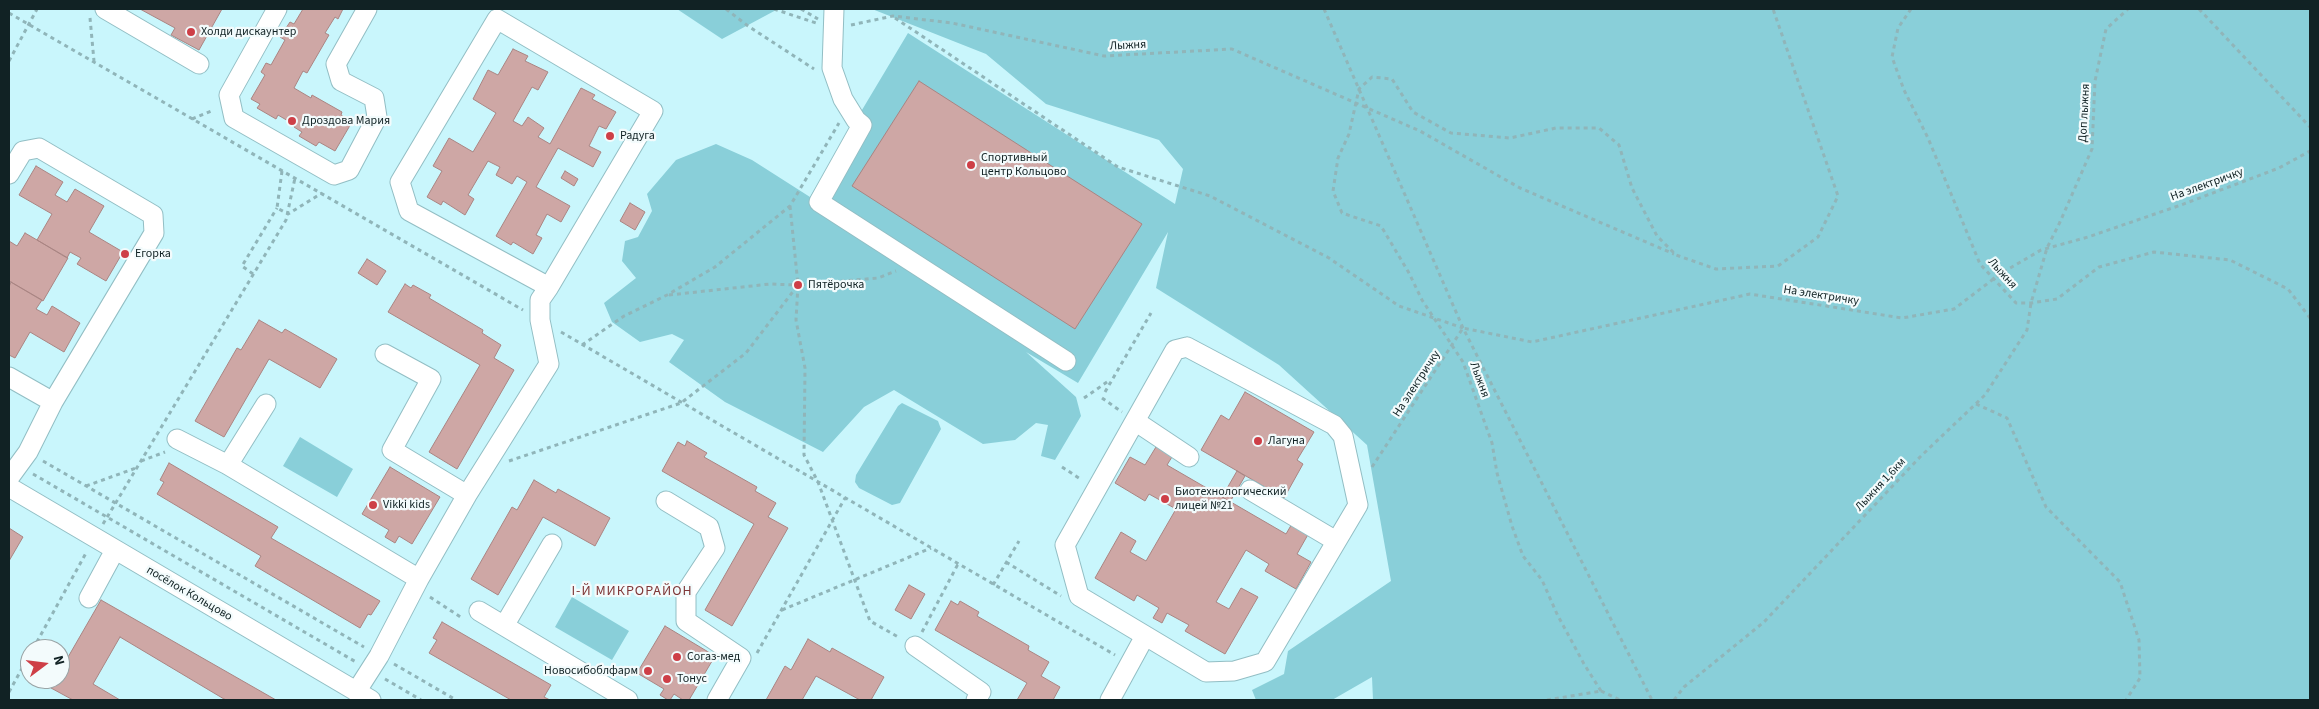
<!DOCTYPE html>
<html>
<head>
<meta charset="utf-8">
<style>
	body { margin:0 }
	#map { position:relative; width:2319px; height:709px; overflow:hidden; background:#c9f6fc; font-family:"Source Sans 3",sans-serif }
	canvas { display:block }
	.frame { position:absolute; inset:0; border:10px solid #112224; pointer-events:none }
	.north { position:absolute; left:20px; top:639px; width:50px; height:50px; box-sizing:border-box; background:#f3fbfc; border:1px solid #99a4a6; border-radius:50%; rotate:75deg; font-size:14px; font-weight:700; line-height:20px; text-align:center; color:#112224 }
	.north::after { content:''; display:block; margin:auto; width:18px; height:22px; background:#ce3f47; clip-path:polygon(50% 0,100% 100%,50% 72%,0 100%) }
</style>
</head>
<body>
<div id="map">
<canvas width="2319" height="709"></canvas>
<div class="frame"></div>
<div class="north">N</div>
</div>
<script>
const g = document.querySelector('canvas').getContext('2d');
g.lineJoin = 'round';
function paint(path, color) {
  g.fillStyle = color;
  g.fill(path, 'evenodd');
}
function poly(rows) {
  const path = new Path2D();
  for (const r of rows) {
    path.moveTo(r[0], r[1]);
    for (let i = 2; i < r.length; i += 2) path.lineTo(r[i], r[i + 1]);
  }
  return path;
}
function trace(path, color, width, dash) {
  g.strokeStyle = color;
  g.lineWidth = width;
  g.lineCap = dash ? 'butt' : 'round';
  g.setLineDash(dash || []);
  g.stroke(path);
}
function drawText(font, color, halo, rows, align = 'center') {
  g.font = font + ' "Source Sans 3",sans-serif';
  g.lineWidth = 4.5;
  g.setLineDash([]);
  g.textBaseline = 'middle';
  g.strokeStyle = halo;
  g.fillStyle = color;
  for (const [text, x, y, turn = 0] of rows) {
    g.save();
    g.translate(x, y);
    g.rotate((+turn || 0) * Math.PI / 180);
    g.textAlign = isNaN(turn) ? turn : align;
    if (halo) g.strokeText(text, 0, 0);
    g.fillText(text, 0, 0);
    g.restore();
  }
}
paint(poly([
	[677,9,778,9,722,39],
	[872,9,2310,9,2310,700,1373,700,1372,677,1332,700,1256,700,1252,690,1284,674,1288,651,1391,581,1367,445,1279,365,1156,288,1168,232,1078,383,1026,352,1076,397,1081,416,1055,460,1041,456,1048,425,1036,423,1015,440,983,444,894,390,864,407,823,452,725,402,669,362,684,340,672,334,640,342,612,322,604,303,636,278,622,261,625,241,638,237,652,211,647,194,676,160,716,144,752,160,810,197,908,33,1175,204,1183,169,1159,140,1046,104,986,54],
	[902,403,938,421,941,429,900,503,892,505,859,488,855,482,856,475,898,406],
	[300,437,353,469,337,497,283,466],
	[572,597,629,631,612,660,555,627]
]), '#89cfd9');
const building = poly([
	[140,9,222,9,199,50,171,35,175,28,140,9],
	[303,9,343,9,338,19,335,17,325,33,329,35,307,73,303,71,294,88,311,98,312,95,342,112,341,115,352,122,335,151,319,142,316,146,299,136,302,132,294,127,295,125,278,115,276,119,257,108,260,104,251,99,265,75,261,72,266,63,271,65,285,40,280,37,290,22,294,24,303,9],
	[513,49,528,56,525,61,548,72,538,90,532,87,513,121,522,126,528,117,544,128,538,137,550,144,581,88,595,95,592,99,616,112,606,129,599,126,589,146,601,152,593,167,558,148,536,187,570,206,561,222,547,214,536,235,542,238,533,254,513,242,511,245,496,236,527,182,517,176,512,184,496,175,500,167,488,161,468,195,474,199,465,215,443,201,441,205,427,197,442,171,433,166,449,138,473,152,496,113,473,99,488,70,498,75,513,49],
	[919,81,1142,224,1075,329,852,186,919,81],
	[36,166,63,182,55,195,67,202,75,189,104,206,89,232,123,252,106,281,77,264,81,258,70,252,67,258,37,240,52,214,19,195,36,166],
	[565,171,578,179,574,186,561,178,565,171],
	[630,203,645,212,635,230,620,221,630,203],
	[25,233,68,258,43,301,9,281,9,241,17,246,25,233],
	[367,259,386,271,377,285,358,273,367,259],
	[11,282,42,300,36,309,47,315,52,306,80,323,64,352,30,332,15,358,9,355,9,287,11,282],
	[405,284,411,288,413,285,431,295,429,298,483,330,482,333,501,345,494,358,514,370,457,469,429,452,480,365,388,312,405,284],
	[259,320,282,333,285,329,337,359,320,388,269,359,224,437,195,421,237,348,241,350,259,320],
	[1245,392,1314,432,1297,460,1303,464,1284,498,1201,450,1221,415,1229,420,1245,392],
	[687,441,707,453,704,457,757,487,755,491,776,503,768,517,788,528,732,626,705,610,754,524,662,471,678,442,685,446,687,441],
	[1159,442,1175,452,1167,465,1286,534,1293,522,1310,531,1297,554,1311,562,1296,589,1265,571,1269,564,1246,550,1216,602,1229,609,1241,588,1258,597,1225,654,1185,631,1189,625,1167,613,1162,623,1153,618,1159,608,1137,595,1134,601,1095,578,1121,532,1136,541,1130,552,1146,561,1176,509,1149,494,1145,501,1115,483,1130,457,1145,465,1159,442],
	[169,463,278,527,271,538,380,601,371,615,368,614,360,628,255,566,261,556,157,494,164,482,160,480,169,463],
	[390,467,440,497,412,544,399,536,395,543,385,537,389,530,362,514,390,467],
	[1237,471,1245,476,1230,502,1222,497,1237,471],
	[534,480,556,493,558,489,610,518,595,546,543,517,498,595,471,579,512,507,517,510,534,480],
	[9,528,23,537,9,561,9,528],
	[909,585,925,594,911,619,895,610,909,585],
	[101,600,276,700,227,700,224,699,223,700,73,700,51,688,56,679,60,679,60,671,101,600],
	[951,601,958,605,960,601,979,612,977,616,1029,646,1028,650,1049,662,1041,676,1060,687,1053,700,1017,700,1027,683,935,630,951,601],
	[442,622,551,685,544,697,550,700,511,700,429,653,437,640,433,638,442,622],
	[665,626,715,656,689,700,683,700,674,694,670,700,668,700,660,695,664,689,637,673,665,626],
	[120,637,224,699,223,700,120,700,93,684,120,637],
	[808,639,830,652,832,648,884,677,871,700,860,700,816,676,802,700,766,700,785,666,791,670,808,639]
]);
paint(building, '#cea7a5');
trace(building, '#aa8482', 1);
const minor = poly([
	[105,9,199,64],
	[277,9,229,95,234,118,334,175,349,170,377,117,374,98,341,81,336,64,367,9],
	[834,9,832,68,843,99,856,120,862,125,819,202,1066,361],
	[9,174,23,151,39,148,153,215,154,233,53,402,28,452,9,478],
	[1187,347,1334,425,1343,436,1358,505,1265,662,1234,671,1206,672,1079,596,1065,545,1175,350,1187,347],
	[385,354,431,379,392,450,467,495],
	[9,377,53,402],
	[1135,421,1189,457],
	[177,439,228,465,419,579],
	[228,465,266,404],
	[9,487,371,700],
	[1250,490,1336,541],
	[666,501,709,527,715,548,686,592,686,621,741,658,717,700],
	[89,598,115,550],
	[479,611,628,700],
	[504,626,552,544],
	[915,646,981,692,976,700],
	[356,692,379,656,419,579,467,495,549,364,540,320,540,300,549,287,653,111,497,19,400,182,409,211,549,287],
	[1110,700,1145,636]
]);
trace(minor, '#92bec4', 21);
trace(poly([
	[726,9,748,26,814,69],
	[774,9,816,23],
	[801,9,818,19],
	[1324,9,1463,328,1652,700],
	[1911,9,1898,28,1892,57,1904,90,1928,138,1980,264,2016,303,2031,303,2057,299,2099,267,2154,252,2230,260,2288,289,2310,318],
	[2199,9,2310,127],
	[9,13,523,310],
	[90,18,94,61],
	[895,18,1118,167,1210,196,1329,258,1399,306,1463,328],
	[851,25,893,16,952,23,1104,56,1232,49,1420,131,1520,188,1674,254],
	[9,61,37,9],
	[192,119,214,110],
	[282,171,277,208,288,214,322,193],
	[790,206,798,285,796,320,805,368,804,455,818,482,870,621,900,638],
	[253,274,242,266,277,208],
	[669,295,770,284,797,285],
	[561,332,1115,655],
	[582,345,624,316,667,295,715,267,790,206,839,123],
	[1105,392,1151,313],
	[1084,398,1110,380],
	[1102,398,1122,412],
	[1976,404,2007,418,2046,507,2120,582,2139,640,2140,678,2126,700],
	[43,461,364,647],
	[141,461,165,452],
	[509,461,681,403,746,353,798,285,878,278,896,271],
	[1062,467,1082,480],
	[1372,467,1463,328,1532,342,1750,294,1902,318,1954,309,2000,274,2041,250,2088,237,2181,205,2279,168,2310,151],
	[33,474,356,662],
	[86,486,136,468],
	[103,524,286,220,295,178],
	[1006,562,1061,596],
	[993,585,1019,541],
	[430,597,462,618],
	[782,610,931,548],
	[922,632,958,564],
	[33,649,86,553],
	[757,653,845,498],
	[394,664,456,700],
	[385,679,421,700],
	[1601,691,1584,664,1557,614,1542,580,1523,556,1512,526,1497,473,1492,443,1463,362,1422,300,1409,273,1381,226,1342,213,1333,191,1338,158,1349,134,1359,89,1372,77,1392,79,1413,112,1451,133,1510,138,1556,128,1599,128,1619,145,1632,188,1657,236,1676,255,1716,269,1778,266,1818,237,1838,196,1773,9],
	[1601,691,1620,700],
	[9,692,30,654],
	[1547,700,1601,691],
	[1674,700,1684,687,1764,622,1920,457,1985,395,2027,330,2031,303,2047,248,2060,222,2092,149,2095,81,2106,29,2128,9]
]), '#90b5b9', 3, [4, 4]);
trace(minor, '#fff', 19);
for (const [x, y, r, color] of [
	[191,32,5,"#ce3f47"],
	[292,121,5,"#ce3f47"],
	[610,136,5,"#ce3f47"],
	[971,165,5,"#ce3f47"],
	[125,254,5,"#ce3f47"],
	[798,285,5,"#ce3f47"],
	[1258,441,5,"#ce3f47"],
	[1165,499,5,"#ce3f47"],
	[373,505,5,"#ce3f47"],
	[677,657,5,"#ce3f47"],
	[648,671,5,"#ce3f47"],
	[667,679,5,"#ce3f47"]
]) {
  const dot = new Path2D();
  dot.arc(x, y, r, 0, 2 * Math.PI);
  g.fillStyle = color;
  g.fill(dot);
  trace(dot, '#f3fbfc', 2);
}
drawText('12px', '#112224', '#f3fbfc', [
	["Холди дискаунтер",201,32],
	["Дроздова Мария",302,121],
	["Радуга",620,136],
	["Спортивный",981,158],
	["центр Кольцово",981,172],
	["Егорка",135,254],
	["Пятёрочка",808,285],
	["Лагуна",1268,441],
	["Биотехнологический",1175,492],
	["лицей №21",1175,506],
	["Vikki kids",383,505],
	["Согаз-мед",687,657],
	["Новосибоблфарм",638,671,"right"],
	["Тонус",677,679]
], 'left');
drawText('12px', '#112224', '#f3fbfc', [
	["Лыжня",1128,46,-3],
	["Доп лыжня",2085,113,-87],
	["На электричку",2207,185,-20],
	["Лыжня",2002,274,48],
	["На электричку",1821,296,9],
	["Лыжня",1479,380,70],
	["На электричку",1417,384,-57],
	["Лыжня 1,6км",1881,485,-47],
	["посёлок Кольцово",189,594,30]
]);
g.letterSpacing = '1px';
drawText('14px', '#7f3738', '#f3fbfc', [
	["I-Й МИКРОРАЙОН",632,592]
]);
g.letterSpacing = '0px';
</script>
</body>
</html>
